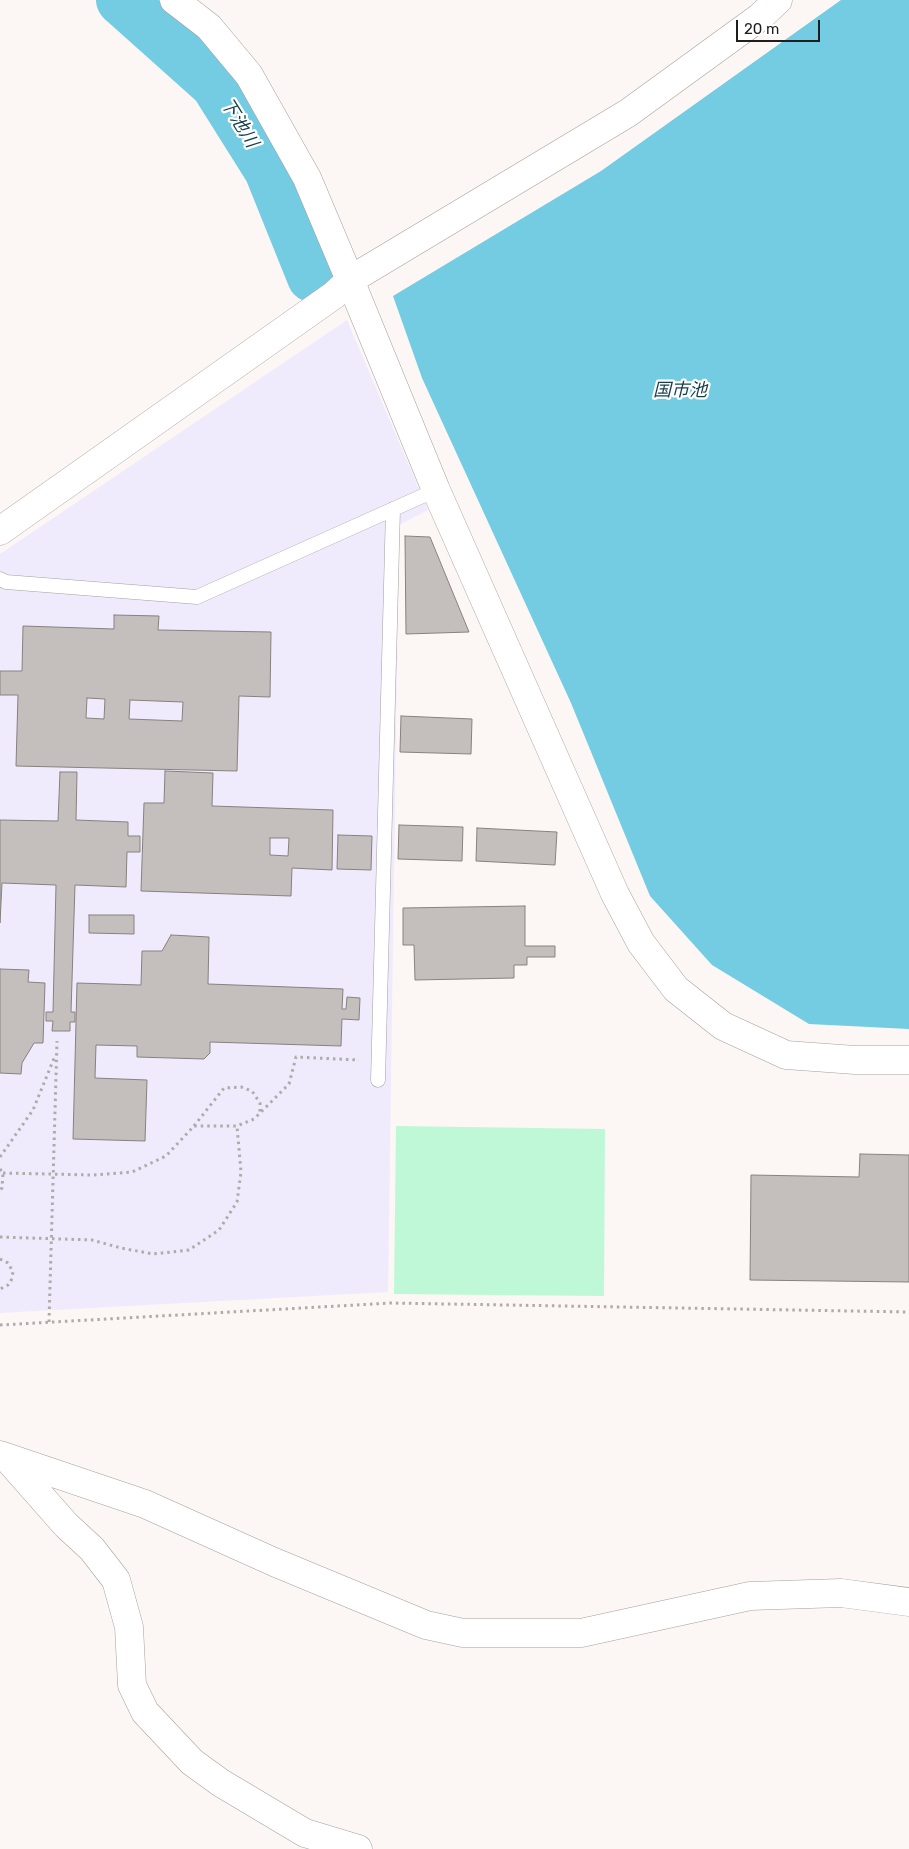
<!DOCTYPE html>
<html>
<head>
<meta charset="utf-8">
<style>
	body { margin:0 }
	#map { position:relative; width:909px; height:1849px; overflow:hidden; background:#fcf7f4; font-family:Rubik,sans-serif }
	canvas { display:block }
	.scale { position:absolute; left:736px; top:20px; width:84px; height:22px; box-sizing:border-box; border:2px solid #201e1d; border-top:0; padding-left:6px; font-size:15px; line-height:18px; white-space:nowrap; color:#201e1d; -webkit-text-stroke:4px #fff; paint-order:stroke }
</style>
</head>
<body>
<div id="map">
<canvas width="909" height="1849"></canvas>
<div class="scale">20 m</div>
</div>
<script>
const g = document.querySelector('canvas').getContext('2d');
g.lineJoin = 'round';
function paint(path, color) {
  g.fillStyle = color;
  g.fill(path, 'evenodd');
}
function poly(rows) {
  const path = new Path2D();
  for (const r of rows) {
    path.moveTo(r[0], r[1]);
    for (let i = 2; i < r.length; i += 2) path.lineTo(r[i], r[i + 1]);
  }
  return path;
}
function trace(path, color, width, dash) {
  g.strokeStyle = color;
  g.lineWidth = width;
  g.lineCap = dash ? 'butt' : 'round';
  g.setLineDash(dash || []);
  g.stroke(path);
}
function drawText(font, color, halo, rows, align = 'center') {
  g.font = font + ' Rubik,"Noto Sans JP",sans-serif';
  g.lineWidth = 4.5;
  g.setLineDash([]);
  g.textBaseline = 'middle';
  g.strokeStyle = halo;
  g.fillStyle = color;
  for (const [text, x, y, turn = 0] of rows) {
    g.save();
    g.translate(x, y);
    g.rotate((+turn || 0) * Math.PI / 180);
    g.textAlign = isNaN(turn) ? turn : align;
    if (halo) g.strokeText(text, 0, 0);
    g.fillText(text, 0, 0);
    g.restore();
  }
}
paint(poly([
	[347,320,428,510,399,525,388,1292,0,1313,0,554]
]), '#efebfd');
paint(poly([
	[396,1126,605,1129,604,1296,394,1294]
]), '#bef8d6');
paint(poly([
	[841,0,909,0,909,1029,809,1024,712,965,650,896,571,703,422,378,393,296,601,171]
]), '#73cce2');
trace(poly([
	[121,0,215,84,269,170,312,277]
]), '#73cce2', 50);
const building = poly([
	[405,536,430,537,469,632,406,634,405,536],
	[114,615,159,616,158,630,271,632,270,697,239,696,237,771,16,766,18,695,0,695,0,671,22,671,23,626,114,629,114,615],
	[87,698,105,699,104,719,86,718,87,698],
	[130,700,183,702,182,721,129,719,130,700],
	[401,716,472,719,471,754,400,752,401,716],
	[165,771,213,773,212,806,333,810,332,870,292,868,291,896,141,891,144,803,164,803,165,771],
	[270,838,289,838,288,856,270,855,270,838],
	[60,772,77,772,76,820,128,822,128,836,140,836,140,852,127,852,126,887,75,885,71,1012,75,1012,75,1022,70,1022,70,1031,52,1031,53,1021,46,1021,46,1012,53,1012,56,885,2,883,0,923,0,820,58,821,60,772],
	[399,825,463,827,462,861,398,859,399,825],
	[477,828,557,832,555,865,476,861,477,828],
	[338,835,372,836,371,870,337,869,338,835],
	[525,906,525,946,555,946,555,957,527,957,527,965,514,965,514,978,415,980,414,945,403,945,403,908,525,906],
	[89,915,134,915,134,934,89,933,89,915],
	[171,935,209,937,208,984,343,989,342,1009,346,1009,347,997,360,998,359,1020,342,1019,341,1046,210,1042,210,1053,204,1059,137,1057,137,1046,96,1045,95,1078,147,1080,145,1141,73,1139,77,983,141,985,142,951,162,951,171,935],
	[0,969,29,970,28,982,45,983,43,1043,34,1043,22,1063,21,1074,0,1073,0,969],
	[860,1154,909,1155,909,1282,750,1280,751,1175,859,1177,860,1154]
]);
paint(building, '#c4bfbd');
trace(building, '#878280', 1);
const service = poly([
	[0,579,6,582,197,597,436,490],
	[378,1080,393,509]
]);
const minor = poly([
	[174,0,209,27,249,75,307,178,350,280],
	[0,531,334,295,350,280,628,113,760,17,778,0],
	[0,1455,145,1504,274,1562,426,1625,463,1633,581,1633,750,1596,841,1593,909,1602],
	[7,1458,66,1525,92,1549,116,1580,129,1627,132,1685,145,1712,192,1762,221,1783,305,1833,358,1849]
]);
const tertiary = poly([
	[350,280,436,490,615,894,641,943,676,989,723,1026,786,1055,855,1060,909,1060]
]);
trace(service, '#a4a09e', 15);
trace(minor, '#a4a09e', 29);
trace(tertiary, '#a4a09e', 29);
trace(poly([
	[194,1126,224,1088,241,1087,252,1091,260,1103,260,1112],
	[0,1157,33,1110,55,1056],
	[0,1169,3,1173,2,1188,0,1190],
	[3,1173,93,1175,132,1172,166,1156,194,1126,237,1126,254,1119,289,1084,296,1057,359,1060],
	[0,1237,92,1240,121,1248,153,1254,189,1250,219,1230,237,1202,241,1172,237,1126],
	[0,1259,8,1263,13,1272,11,1281,8,1285,0,1289],
	[49,1322,57,1041],
	[0,1325,391,1303,909,1312]
]), '#afaba9', 3, [2.5, 4]);
trace(service, '#fff', 14);
trace(minor, '#fff', 28);
trace(tertiary, '#fff', 28);
drawText('italic 18px', '#163f49', '#fff', [
	["下池川",239,123,58],
	["国市池",680,391]
]);
</script>
</body>
</html>
